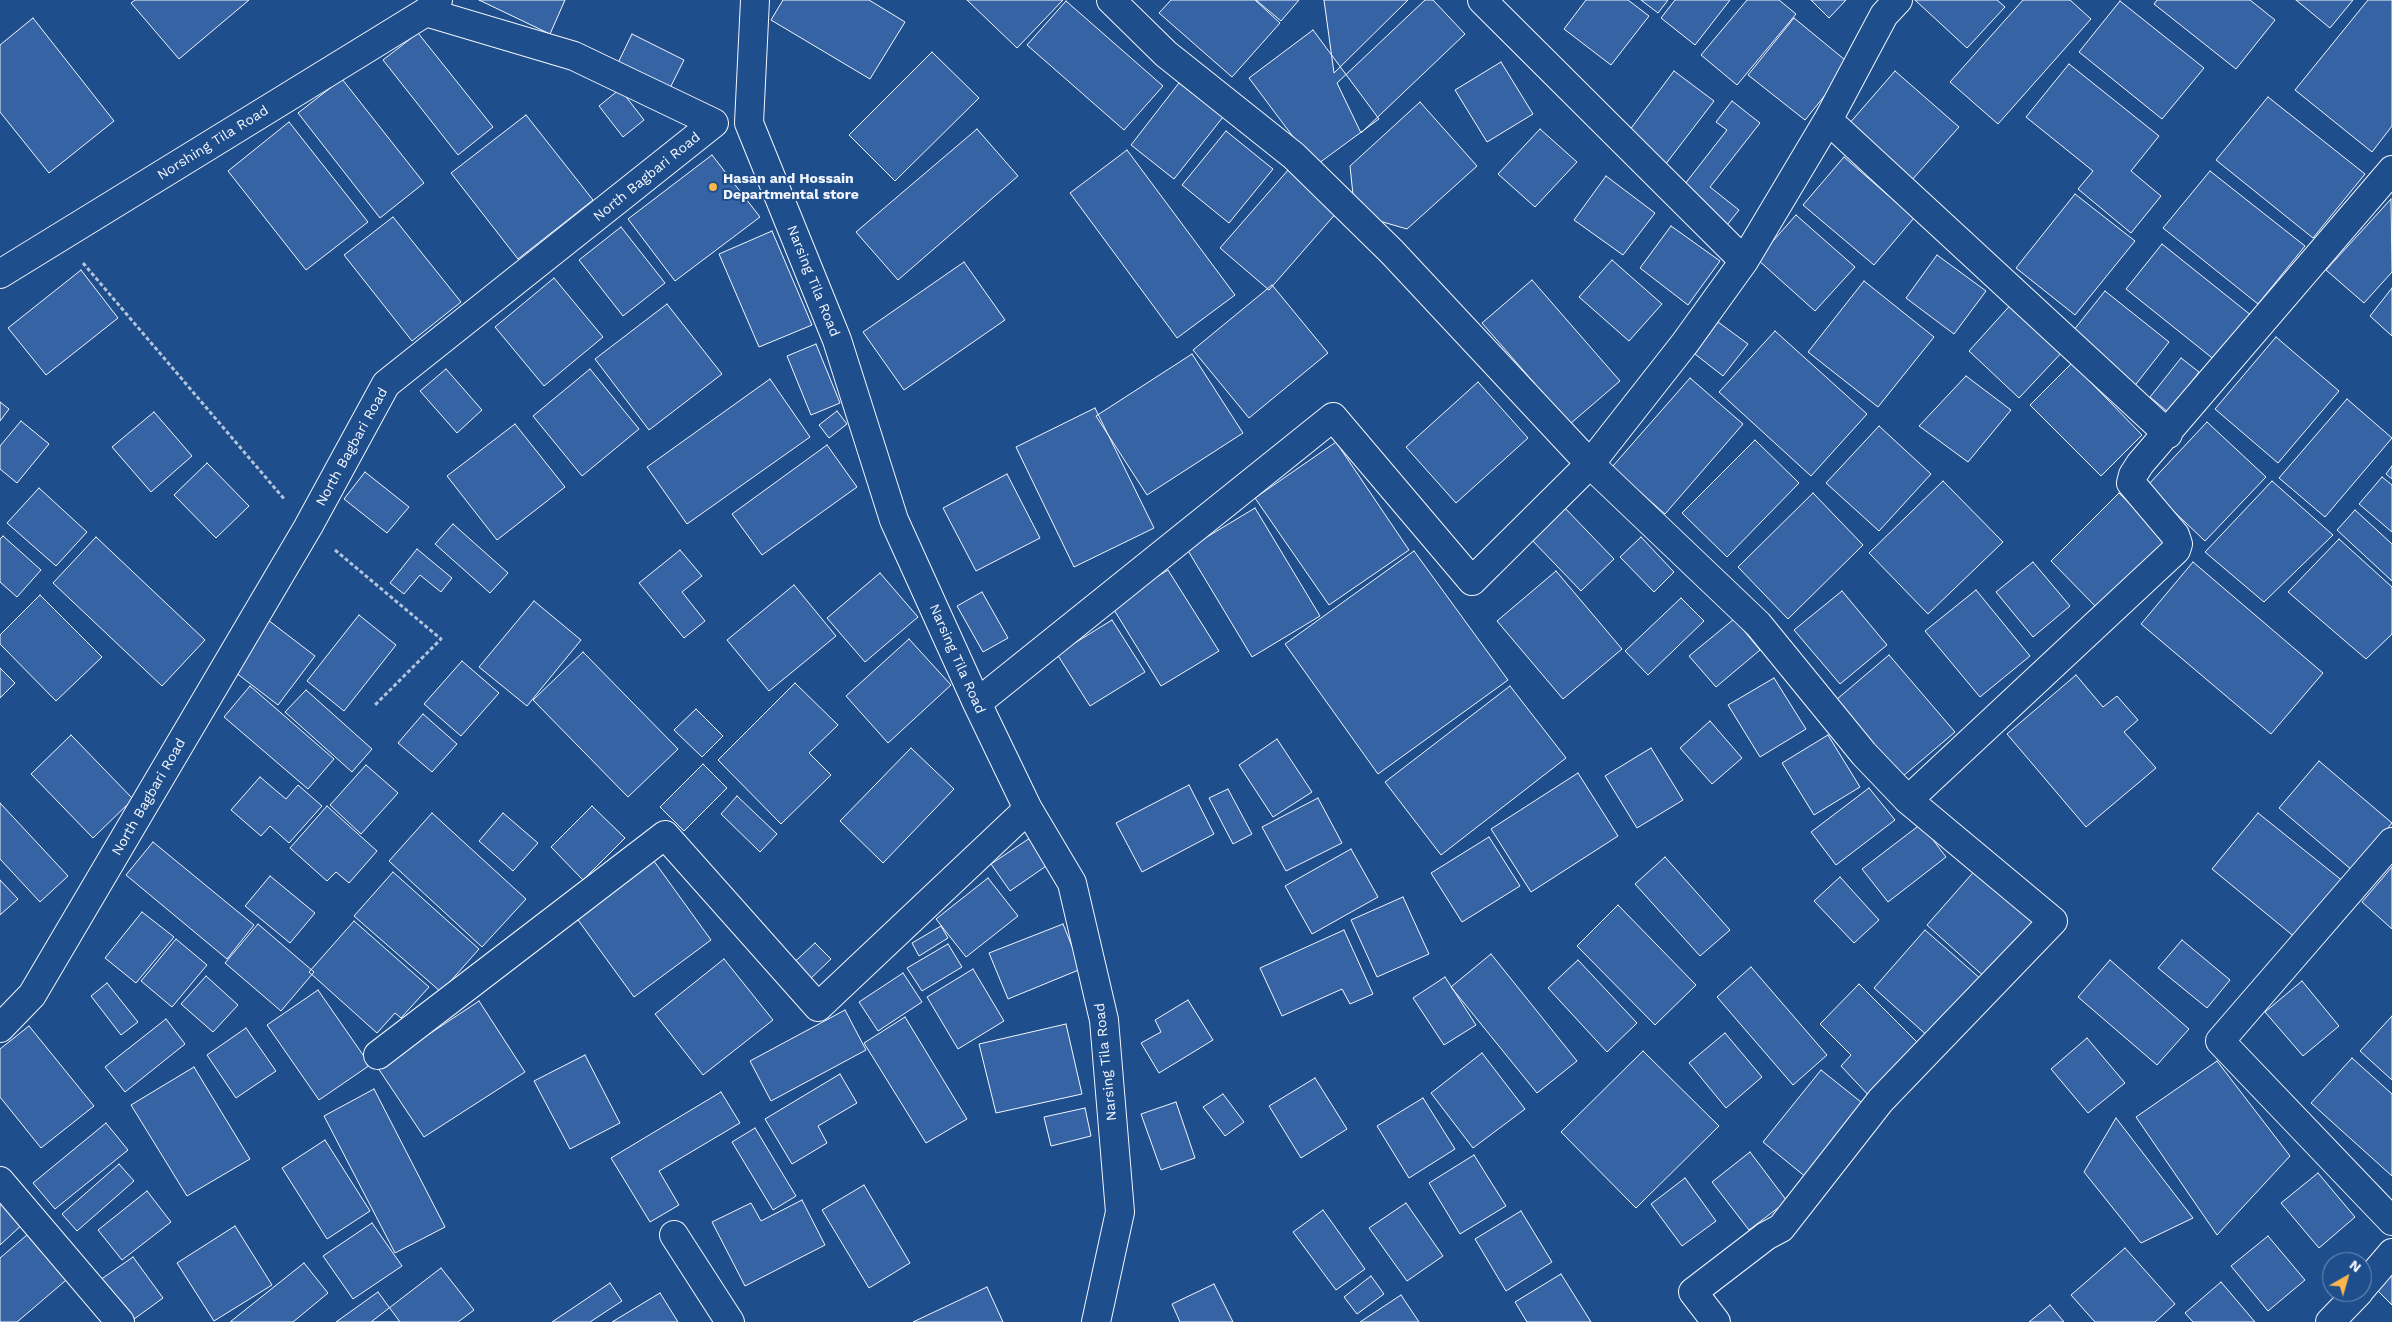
<!DOCTYPE html>
<html>
<head>
<meta charset="utf-8">
<style>
	body { margin:0 }
	#map { position:relative; width:2392px; height:1322px; overflow:hidden; background:#1f4e8c; font-family:"Work Sans",sans-serif }
	canvas { display:block }
	.north { position:absolute; left:2322px; top:1252px; width:50px; height:50px; box-sizing:border-box; background:#1f4e8c; border:1px solid #7391ba; border-radius:50%; rotate:38deg; font-size:14px; font-weight:700; line-height:20px; text-align:center; color:#f2f6ff }
	.north::after { content:''; display:block; margin:auto; width:18px; height:22px; background:#ffb74d; clip-path:polygon(50% 0,100% 100%,50% 72%,0 100%) }
</style>
</head>
<body>
<div id="map">
<canvas width="2392" height="1322"></canvas>
<div class="north">N</div>
</div>
<script>
const g = document.querySelector('canvas').getContext('2d');
g.lineJoin = 'round';
function paint(path, color) {
  g.fillStyle = color;
  g.fill(path, 'evenodd');
}
function poly(rows) {
  const path = new Path2D();
  for (const r of rows) {
    path.moveTo(r[0], r[1]);
    for (let i = 2; i < r.length; i += 2) path.lineTo(r[i], r[i + 1]);
  }
  return path;
}
function trace(path, color, width, dash) {
  g.strokeStyle = color;
  g.lineWidth = width;
  g.lineCap = dash ? 'butt' : 'round';
  g.setLineDash(dash || []);
  g.stroke(path);
}
function drawText(font, color, halo, rows, align = 'center') {
  g.font = font + ' "Work Sans",sans-serif';
  g.lineWidth = 4;
  g.setLineDash([]);
  g.textBaseline = 'middle';
  g.strokeStyle = halo;
  g.fillStyle = color;
  for (const [text, x, y, turn = 0] of rows) {
    g.save();
    g.translate(x, y);
    g.rotate((+turn || 0) * Math.PI / 180);
    g.textAlign = isNaN(turn) ? turn : align;
    if (halo) g.strokeText(text, 0, 0);
    g.fillText(text, 0, 0);
    g.restore();
  }
}
const building = poly([
	[135,0,249,0,179,59,131,3,135,0],
	[479,0,565,0,550,34,479,0],
	[783,0,869,0,905,22,870,79,771,20,783,0],
	[967,0,1063,0,1017,48,967,0],
	[1171,0,1255,0,1280,23,1232,77,1159,13,1171,0],
	[1256,0,1299,0,1281,21,1256,0],
	[1324,0,1408,0,1334,73,1324,0],
	[1425,0,1433,0,1465,34,1361,133,1337,83,1425,0],
	[1586,0,1628,0,1649,16,1611,65,1564,29,1586,0],
	[1641,0,1668,0,1658,13,1641,0],
	[1675,0,1730,0,1695,45,1661,18,1675,0],
	[1747,0,1779,0,1796,14,1737,85,1701,55,1747,0],
	[1811,0,1846,0,1829,18,1811,0],
	[1915,0,1997,0,2005,7,1967,48,1915,0],
	[2023,0,2070,0,2091,19,1998,124,1950,82,2023,0],
	[2157,0,2250,0,2275,20,2236,69,2154,4,2157,0],
	[2296,0,2353,0,2330,28,2296,0],
	[2368,0,2392,0,2392,126,2372,152,2295,90,2368,0],
	[1066,1,1163,86,1124,130,1027,45,1066,1],
	[2120,1,2204,68,2162,119,2079,52,2120,1],
	[33,18,114,121,49,173,0,112,0,45,33,18],
	[1794,18,1850,64,1805,120,1748,75,1794,18],
	[1313,30,1379,119,1315,166,1249,78,1313,30],
	[418,33,493,127,458,155,383,60,418,33],
	[632,34,684,60,668,92,617,65,632,34],
	[932,52,979,98,895,181,849,135,932,52],
	[1501,62,1533,114,1487,142,1455,90,1501,62],
	[2069,64,2159,136,2131,171,2161,196,2131,233,2078,189,2093,171,2026,117,2069,64],
	[1674,71,1714,101,1665,165,1626,135,1674,71],
	[1895,71,1959,127,1911,181,1848,125,1895,71],
	[342,79,424,183,380,218,298,113,342,79],
	[1179,83,1223,117,1174,179,1131,145,1179,83],
	[620,89,644,120,623,137,599,106,620,89],
	[2268,97,2365,174,2313,238,2216,160,2268,97],
	[1732,101,1760,123,1710,187,1739,210,1727,225,1681,189,1727,130,1716,122,1732,101],
	[1420,102,1477,166,1407,229,1376,220,1353,195,1350,166,1420,102],
	[526,115,593,200,518,259,451,173,526,115],
	[289,122,368,222,306,270,228,171,289,122],
	[977,129,1018,176,898,280,856,232,977,129],
	[1540,129,1577,162,1535,207,1498,174,1540,129],
	[1226,131,1273,169,1229,223,1182,185,1226,131],
	[1127,150,1235,295,1177,338,1070,193,1127,150],
	[712,155,760,217,675,281,628,219,712,155],
	[1844,157,1914,218,1874,265,1803,205,1844,157],
	[1289,169,1338,211,1269,290,1220,248,1289,169],
	[2210,171,2305,246,2258,304,2163,228,2210,171],
	[1606,176,1655,213,1623,255,1574,220,1606,176],
	[2075,194,2135,241,2075,315,2016,268,2075,194],
	[2391,199,2392,272,2364,303,2326,270,2391,199],
	[1796,215,1855,267,1815,311,1757,259,1796,215],
	[393,217,461,302,412,341,344,255,393,217],
	[1671,226,1720,261,1688,305,1640,268,1671,226],
	[621,227,665,283,623,316,579,260,621,227],
	[772,231,812,325,759,347,719,254,772,231],
	[2162,244,2257,320,2221,365,2126,289,2162,244],
	[1937,255,1986,291,1954,334,1906,298,1937,255],
	[1612,260,1662,304,1629,341,1579,297,1612,260],
	[964,262,1005,320,904,390,863,332,964,262],
	[81,270,118,318,46,375,8,328,81,270],
	[554,278,603,337,544,386,495,327,554,278],
	[1532,280,1620,381,1570,424,1482,323,1532,280],
	[1864,281,1934,337,1878,407,1808,352,1864,281],
	[1272,285,1328,353,1249,418,1193,350,1272,285],
	[2392,288,2392,336,2370,316,2392,288],
	[2105,291,2169,342,2133,388,2069,336,2105,291],
	[2015,300,2066,348,2019,398,1969,351,2015,300],
	[667,304,722,374,649,430,595,359,667,304],
	[1718,322,1748,344,1723,376,1695,354,1718,322],
	[1775,331,1867,414,1811,476,1719,392,1775,331],
	[2276,337,2339,391,2278,463,2215,409,2276,337],
	[816,344,840,403,811,415,787,356,816,344],
	[1192,354,1243,433,1147,495,1096,416,1192,354],
	[2181,358,2199,372,2168,412,2150,397,2181,358],
	[2072,363,2142,435,2101,476,2030,405,2072,363],
	[446,369,482,410,457,433,420,391,446,369],
	[590,369,639,429,582,476,533,416,590,369],
	[1966,376,2011,410,1968,462,1919,426,1966,376],
	[1690,378,1743,424,1665,514,1612,467,1690,378],
	[770,379,810,437,687,524,647,467,770,379],
	[1478,382,1528,438,1456,503,1406,447,1478,382],
	[2347,399,2392,438,2325,517,2279,478,2347,399],
	[0,402,9,409,0,421,0,402],
	[1095,408,1154,528,1074,567,1016,447,1095,408],
	[837,411,847,424,829,438,819,425,837,411],
	[154,412,192,456,151,492,112,447,154,412],
	[21,421,49,444,17,483,0,469,0,446,21,421],
	[2207,422,2266,477,2205,541,2147,486,2207,422],
	[515,424,565,487,497,540,447,476,515,424],
	[1879,426,1931,474,1879,531,1826,483,1879,426],
	[1755,440,1799,483,1727,557,1682,513,1755,440],
	[1336,442,1409,550,1329,605,1255,498,1336,442],
	[827,445,857,487,762,555,732,514,827,445],
	[207,463,249,506,216,538,174,495,207,463],
	[2392,466,2392,479,2386,474,2392,466],
	[365,472,409,507,387,533,344,499,365,472],
	[1007,474,1040,538,976,571,943,508,1007,474],
	[2382,477,2392,485,2392,532,2359,504,2382,477],
	[1943,481,2003,542,1928,614,1869,553,1943,481],
	[2272,481,2333,535,2264,602,2205,552,2272,481],
	[39,488,87,532,56,566,7,523,39,488],
	[1813,493,1863,545,1788,619,1738,567,1813,493],
	[2119,493,2168,543,2099,610,2051,561,2119,493],
	[1562,505,1614,559,1581,591,1529,537,1562,505],
	[1255,508,1320,616,1252,657,1187,549,1255,508],
	[2355,510,2392,544,2392,581,2337,530,2355,510],
	[453,524,508,573,490,593,435,544,453,524],
	[3,536,41,570,17,597,0,582,0,539,3,536],
	[96,537,205,640,162,686,53,583,96,537],
	[1641,537,1674,572,1654,592,1620,557,1641,537],
	[2339,539,2392,587,2392,634,2366,659,2288,592,2339,539],
	[417,549,452,578,441,592,420,575,404,594,390,583,417,549],
	[680,550,702,576,682,592,705,621,684,638,639,583,680,550],
	[1414,551,1508,680,1378,774,1285,644,1414,551],
	[2033,562,2070,606,2033,637,1996,592,2033,562],
	[2193,562,2323,673,2271,734,2141,624,2193,562],
	[1168,570,1219,651,1161,686,1111,605,1168,570],
	[1556,571,1622,649,1563,699,1497,621,1556,571],
	[880,573,918,617,865,662,827,618,880,573],
	[794,585,836,636,769,691,727,640,794,585],
	[1976,590,2030,656,1980,697,1925,631,1976,590],
	[1842,591,1887,645,1840,684,1794,630,1842,591],
	[982,592,1008,638,983,652,957,606,982,592],
	[40,595,102,657,56,701,0,644,0,635,40,595],
	[1681,598,1704,621,1648,675,1625,651,1681,598],
	[534,601,581,640,527,706,479,667,534,601],
	[359,615,396,645,344,711,307,681,359,615],
	[1734,619,1760,650,1716,687,1689,656,1734,619],
	[268,620,315,656,278,705,231,669,268,620],
	[1112,620,1145,672,1090,706,1057,654,1112,620],
	[909,639,951,685,888,743,846,696,909,639],
	[583,652,678,749,628,797,533,700,583,652],
	[1889,655,1955,732,1896,782,1830,705,1889,655],
	[462,661,499,693,461,736,424,704,462,661],
	[0,668,15,683,0,698,0,668],
	[2076,675,2103,707,2117,696,2138,720,2124,732,2156,768,2086,827,2007,734,2076,675],
	[1774,678,1806,729,1760,757,1728,705,1774,678],
	[795,683,838,725,809,753,831,775,781,824,718,760,795,683],
	[250,686,334,759,308,789,224,717,250,686],
	[1510,686,1566,758,1441,855,1385,782,1510,686],
	[306,690,372,749,352,772,285,712,306,690],
	[696,709,723,736,702,757,674,730,696,709],
	[423,714,457,744,432,772,398,743,423,714],
	[1710,721,1742,758,1712,784,1680,748,1710,721],
	[71,735,133,799,93,838,31,774,71,735],
	[1828,735,1860,787,1814,815,1782,763,1828,735],
	[1277,739,1312,792,1273,817,1239,765,1277,739],
	[911,748,954,789,883,863,840,821,911,748],
	[1651,748,1683,800,1637,828,1605,776,1651,748],
	[2319,761,2392,823,2353,871,2279,808,2319,761],
	[703,764,727,788,684,831,660,807,703,764],
	[366,765,398,793,361,834,330,805,366,765],
	[1578,773,1618,836,1531,892,1491,829,1578,773],
	[260,777,286,799,298,785,322,806,289,843,270,826,261,836,231,810,260,777],
	[1189,785,1214,834,1142,872,1116,823,1189,785],
	[1869,788,1895,820,1836,865,1811,832,1869,788],
	[1228,789,1252,834,1233,844,1209,798,1228,789],
	[737,796,777,834,760,852,721,814,737,796],
	[1318,798,1342,843,1286,871,1262,827,1318,798],
	[0,803,68,876,40,902,0,859,0,803],
	[327,806,377,851,349,883,336,872,327,881,290,848,327,806],
	[592,806,625,838,583,880,551,847,592,806],
	[432,813,526,899,482,947,389,861,432,813],
	[503,813,538,843,513,871,479,841,503,813],
	[2258,813,2349,886,2302,943,2212,869,2258,813],
	[1921,824,1946,857,1888,902,1862,869,1921,824],
	[1489,837,1520,886,1462,922,1431,873,1489,837],
	[1030,838,1049,864,1010,891,991,864,1030,838],
	[153,842,254,925,227,959,126,875,153,842],
	[1351,849,1378,897,1312,934,1285,886,1351,849],
	[651,857,711,940,634,997,573,913,651,857],
	[1665,857,1730,930,1700,956,1635,884,1665,857],
	[1978,867,2040,921,1988,980,1927,925,1978,867],
	[2392,867,2392,929,2362,902,2392,867],
	[393,872,479,949,441,992,354,916,393,872],
	[270,876,315,913,290,943,245,906,270,876],
	[1840,877,1879,920,1854,943,1814,901,1840,877],
	[988,878,1018,916,966,957,936,919,988,878],
	[0,880,18,899,0,915,0,880],
	[1403,897,1429,954,1377,977,1351,920,1403,897],
	[1618,905,1696,985,1655,1025,1577,946,1618,905],
	[142,912,174,937,136,983,105,958,142,912],
	[354,921,429,987,401,1018,395,1013,377,1033,309,972,354,921],
	[258,924,314,972,281,1011,225,963,258,924],
	[1063,924,1081,969,1008,999,989,953,1063,924],
	[941,926,948,938,919,956,912,943,941,926],
	[1344,930,1373,994,1350,1004,1342,989,1282,1016,1260,968,1344,930],
	[1925,930,1982,980,1930,1038,1874,988,1925,930],
	[176,939,207,965,172,1007,141,981,176,939],
	[2182,940,2230,980,2207,1008,2158,968,2182,940],
	[815,943,831,959,805,984,789,967,815,943],
	[948,944,962,967,922,991,907,968,948,944],
	[1491,954,1577,1061,1537,1093,1451,987,1491,954],
	[724,959,773,1020,703,1075,655,1014,724,959],
	[1578,960,1637,1023,1607,1052,1548,988,1578,960],
	[2110,960,2189,1029,2157,1065,2078,997,2110,960],
	[1751,967,1827,1055,1793,1085,1717,997,1751,967],
	[973,969,1004,1021,958,1049,927,997,973,969],
	[903,973,922,1002,878,1031,859,1002,903,973],
	[206,976,238,1005,213,1032,181,1004,206,976],
	[1445,977,1476,1025,1444,1045,1413,998,1445,977],
	[2302,981,2339,1026,2303,1056,2265,1012,2302,981],
	[107,983,138,1022,121,1035,91,996,107,983],
	[1859,984,1922,1047,1872,1099,1841,1066,1851,1055,1820,1024,1859,984],
	[318,990,370,1065,319,1100,267,1025,318,990],
	[1188,1000,1213,1040,1159,1073,1141,1043,1161,1032,1155,1020,1188,1000],
	[479,1001,525,1072,424,1137,378,1068,479,1001],
	[845,1010,866,1050,771,1101,750,1061,845,1010],
	[2392,1016,2392,1080,2360,1051,2392,1016],
	[905,1017,967,1119,926,1143,864,1043,905,1017],
	[166,1019,185,1044,125,1092,105,1067,166,1019],
	[1066,1024,1082,1094,996,1113,979,1044,1066,1024],
	[29,1026,94,1106,41,1148,0,1097,0,1049,29,1026],
	[246,1028,276,1071,236,1098,207,1055,246,1028],
	[1725,1033,1762,1077,1726,1108,1689,1063,1725,1033],
	[2087,1038,2125,1083,2088,1113,2051,1069,2087,1038],
	[1643,1051,1719,1126,1636,1208,1561,1132,1643,1051],
	[1482,1053,1525,1109,1473,1148,1431,1093,1482,1053],
	[585,1055,620,1123,570,1149,534,1081,585,1055],
	[2352,1058,2392,1094,2392,1176,2311,1103,2352,1058],
	[2217,1061,2290,1156,2217,1235,2136,1117,2217,1061],
	[194,1067,250,1159,187,1196,131,1105,194,1067],
	[1821,1070,1866,1106,1807,1178,1763,1142,1821,1070],
	[840,1074,857,1103,818,1126,827,1143,792,1164,765,1119,840,1074],
	[1315,1078,1347,1129,1301,1158,1269,1106,1315,1078],
	[374,1089,445,1227,395,1253,324,1116,374,1089],
	[721,1092,740,1123,659,1171,679,1205,650,1222,611,1158,721,1092],
	[1223,1094,1244,1122,1225,1136,1203,1107,1223,1094],
	[1423,1098,1455,1149,1409,1178,1377,1126,1423,1098],
	[1176,1102,1195,1158,1161,1170,1141,1114,1176,1102],
	[1085,1108,1091,1136,1051,1146,1044,1117,1085,1108],
	[2116,1118,2193,1218,2141,1243,2084,1172,2116,1118],
	[106,1123,128,1150,55,1209,33,1183,106,1123],
	[755,1128,796,1196,773,1210,732,1142,755,1128],
	[325,1140,370,1211,327,1239,282,1168,325,1140],
	[1750,1152,1787,1201,1749,1230,1712,1182,1750,1152],
	[1474,1155,1506,1206,1460,1234,1429,1183,1474,1155],
	[119,1164,134,1181,77,1231,62,1214,119,1164],
	[2318,1173,2355,1217,2319,1248,2281,1203,2318,1173],
	[1685,1178,1716,1221,1682,1246,1651,1204,1685,1178],
	[864,1185,910,1263,869,1288,822,1210,864,1185],
	[147,1191,171,1222,122,1260,98,1230,147,1191],
	[0,1195,25,1222,0,1245,0,1195],
	[802,1200,825,1245,745,1286,712,1222,751,1203,761,1221,802,1200],
	[1406,1203,1443,1256,1407,1281,1369,1228,1406,1203],
	[1323,1210,1365,1269,1336,1290,1293,1232,1323,1210],
	[1521,1211,1552,1262,1506,1291,1475,1239,1521,1211],
	[372,1223,402,1266,353,1299,323,1256,372,1223],
	[235,1226,272,1285,214,1321,177,1263,235,1226],
	[34,1229,72,1275,17,1322,0,1322,0,1258,34,1229],
	[2268,1236,2305,1280,2268,1311,2231,1266,2268,1236],
	[2125,1248,2175,1304,2155,1322,2095,1322,2071,1295,2125,1248],
	[133,1257,163,1298,130,1322,100,1280,133,1257],
	[304,1263,328,1293,293,1322,230,1322,304,1263],
	[441,1268,474,1310,458,1322,371,1322,441,1268],
	[2392,1269,2392,1305,2375,1288,2392,1269],
	[1561,1274,1591,1322,1527,1322,1515,1302,1561,1274],
	[1371,1276,1384,1294,1357,1314,1344,1297,1371,1276],
	[2221,1282,2255,1322,2193,1322,2185,1313,2221,1282],
	[610,1283,622,1301,590,1322,552,1322,610,1283],
	[1214,1284,1233,1322,1180,1322,1172,1304,1214,1284],
	[987,1287,1003,1322,913,1322,987,1287],
	[378,1292,400,1322,336,1322,378,1292],
	[660,1293,678,1322,612,1322,660,1293],
	[1401,1295,1419,1322,1360,1322,1401,1295],
	[2050,1305,2064,1322,2029,1322,2050,1305]
]);
paint(building, '#3563a3');
trace(building, '#f2f6ff', 1);
const street = poly([
	[755,0,749,123,837,340,894,520,977,703,1028,809,1072,883,1104,1020,1120,1212,1096,1322],
	[1111,0,1166,54,1294,156,1392,252,1590,464,1758,624,1864,754,1908,800,2053,921,1881,1100,1781,1228,1766,1236,1693,1292,1716,1322],
	[1482,0,1744,261],
	[1828,120,2168,434],
	[0,274,426,12,438,0],
	[977,703,1333,417,1472,581,1590,464,1685,343,1744,261,1828,120,1884,15,1898,0],
	[1908,800,2176,550,2178,544,2175,535,2131,483,2133,475,2140,464,2392,170],
	[2392,842,2220,1041,2392,1221],
	[0,1028,32,995,308,527,386,384,714,123,574,56,426,12],
	[378,1055,665,835,818,1007,1028,809],
	[0,1181,120,1322],
	[674,1235,730,1322],
	[2362,1288,2392,1253],
	[2330,1322,2359,1292]
]);
trace(street, '#f2f6ff', 30);
trace(poly([
	[83,263,285,500],
	[335,550,441,639,374,706]
]), '#b3c4dc', 3, [4, 2.5]);
trace(street, '#1f4e8c', 28);
for (const [x, y, r, color] of [
	[713,187,5,"#ffb74d"]
]) {
  const dot = new Path2D();
  dot.arc(x, y, r, 0, 2 * Math.PI);
  g.fillStyle = color;
  g.fill(dot);
  trace(dot, '#1f4e8c', 2);
}
drawText('14px', '#f2f6ff', '#1f4e8c', [
	["Norshing Tila Road",213,143,-32],
	["North Bagbari Road",647,177,-39],
	["Narsing Tila Road",813,281,68],
	["North Bagbari Road",352,447,-61],
	["Narsing Tila Road",957,659,66],
	["North Bagbari Road",149,797,-60],
	["Narsing Tila Road",1106,1062,-96]
]);
drawText('bold 14px', '#f2f6ff', '#1f4e8c', [
	["Hasan and Hossain",723,179],
	["Departmental store",723,195]
], 'left');
</script>
</body>
</html>
